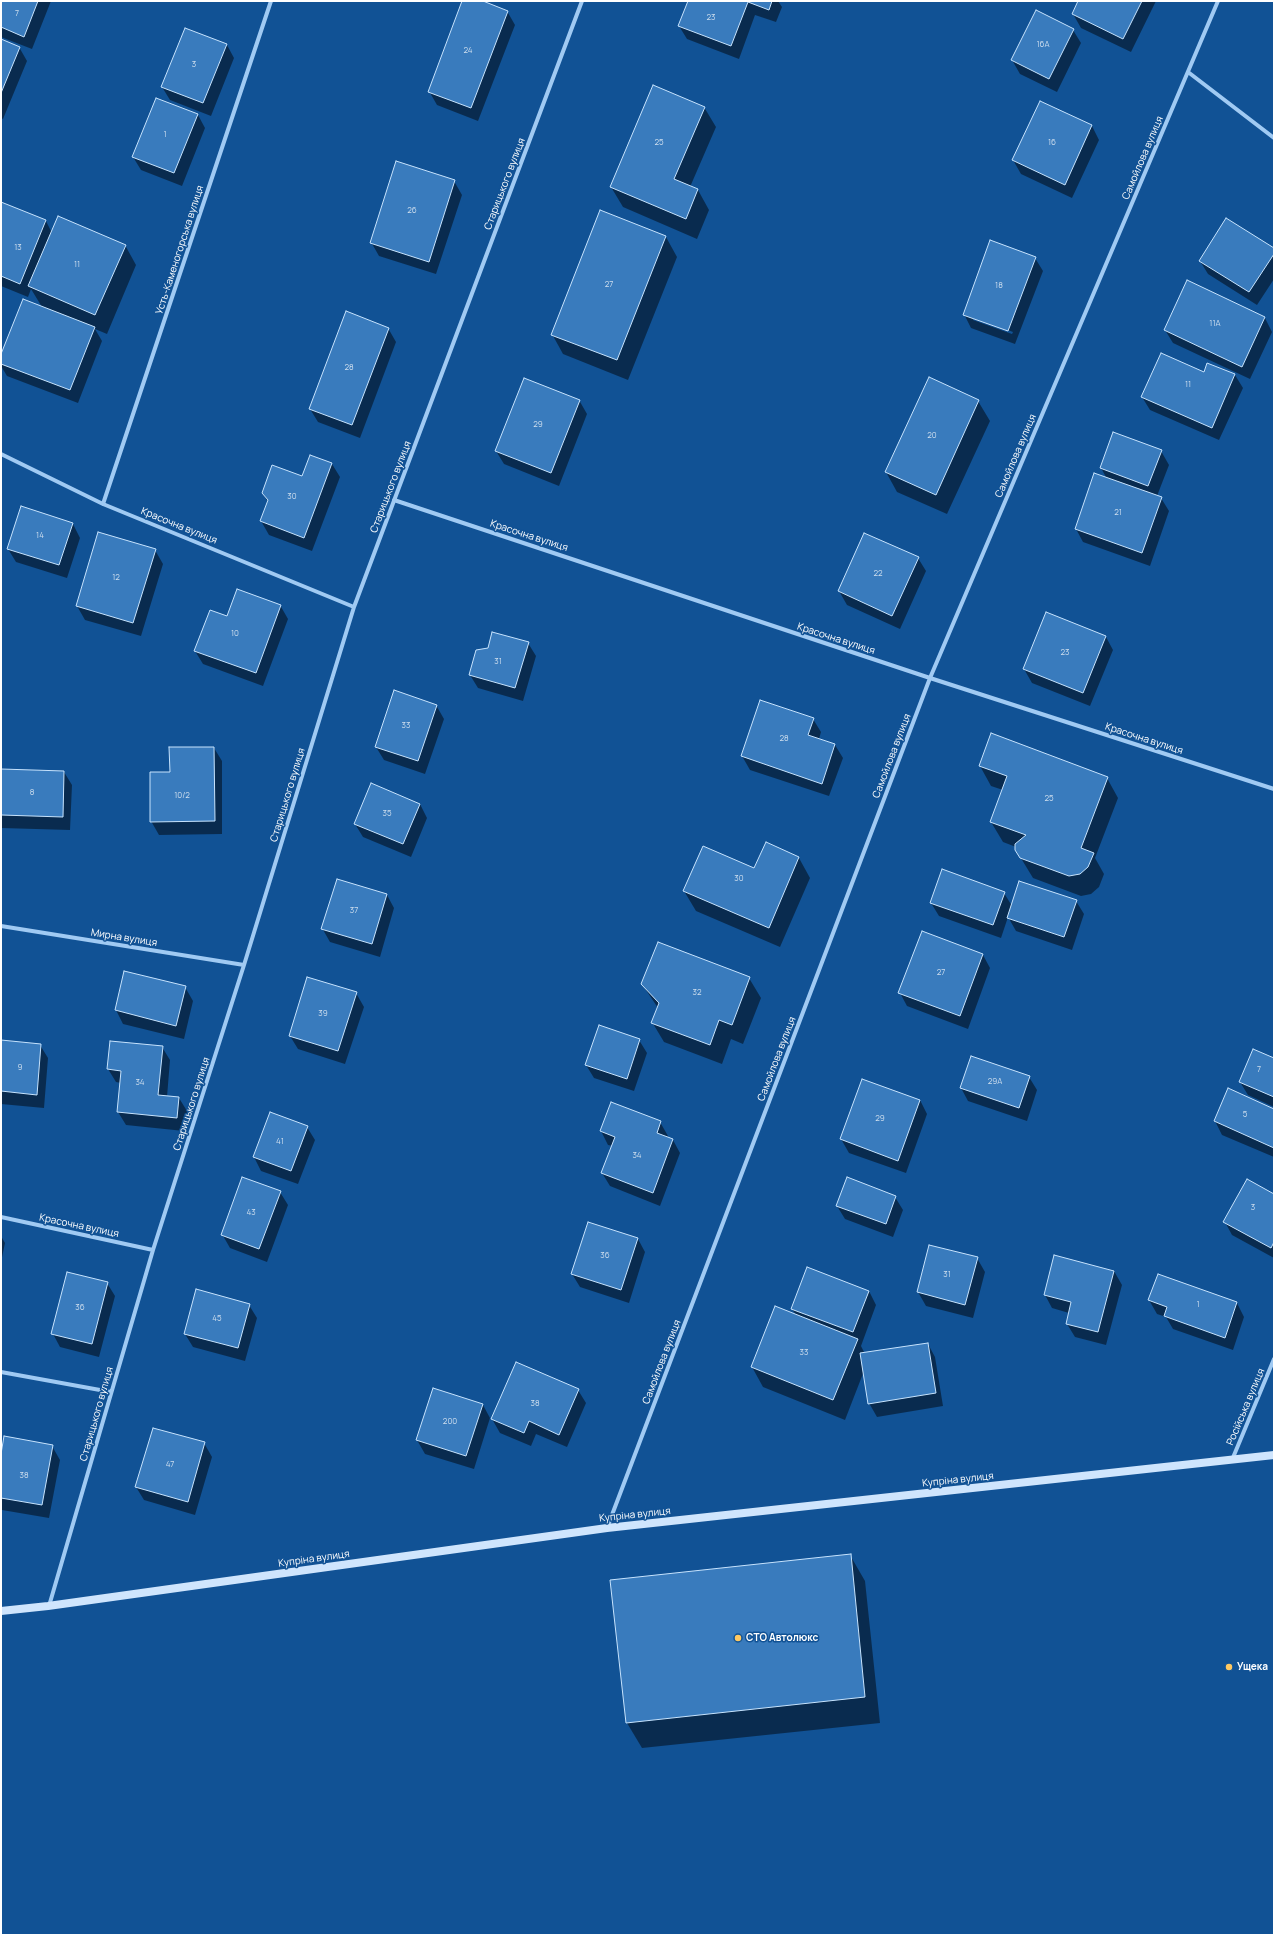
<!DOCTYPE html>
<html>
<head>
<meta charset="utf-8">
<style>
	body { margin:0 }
	#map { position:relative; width:1275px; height:1936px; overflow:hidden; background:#115295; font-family:Manrope,sans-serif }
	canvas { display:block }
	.frame { position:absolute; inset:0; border:2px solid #fff; pointer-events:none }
</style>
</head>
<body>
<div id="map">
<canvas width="1275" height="1936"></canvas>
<div class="frame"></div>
</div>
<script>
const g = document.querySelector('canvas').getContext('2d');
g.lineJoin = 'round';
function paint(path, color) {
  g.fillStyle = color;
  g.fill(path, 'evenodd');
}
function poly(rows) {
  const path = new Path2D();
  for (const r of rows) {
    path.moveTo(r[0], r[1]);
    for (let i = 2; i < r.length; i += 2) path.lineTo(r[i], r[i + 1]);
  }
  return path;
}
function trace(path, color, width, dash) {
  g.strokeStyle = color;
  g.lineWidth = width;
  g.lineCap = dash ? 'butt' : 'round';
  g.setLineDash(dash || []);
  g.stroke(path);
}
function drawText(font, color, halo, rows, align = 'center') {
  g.font = font + ' Manrope,sans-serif';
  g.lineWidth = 3;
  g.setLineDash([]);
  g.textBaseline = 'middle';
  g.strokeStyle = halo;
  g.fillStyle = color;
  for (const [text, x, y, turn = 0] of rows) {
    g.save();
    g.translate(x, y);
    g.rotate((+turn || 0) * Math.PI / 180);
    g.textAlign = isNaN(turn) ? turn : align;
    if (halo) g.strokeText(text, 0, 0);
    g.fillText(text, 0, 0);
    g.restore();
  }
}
paint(poly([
	[1,1,51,1,32,49,1,37],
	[463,1,480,1,507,11,515,25,478,121,437,105,429,91],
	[689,1,778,1,782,7,776,22,755,15,739,59,687,39,679,26],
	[1079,1,1156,1,1131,52,1081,28,1073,14],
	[1073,30,1081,43,1057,92,1020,74,1012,60],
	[1,40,19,47,27,61,3,119,1,118],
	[227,45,234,58,211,116,170,100,162,87],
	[157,99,198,115,205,128,182,186,141,170,133,157],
	[1041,102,1092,126,1099,140,1072,198,1021,174,1013,160],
	[704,107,716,127,690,187,698,190,709,210,697,239,623,207,611,187],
	[454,181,462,195,436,274,379,256,371,242],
	[1,203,46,221,52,233,125,245,136,265,107,334,95,329,102,341,78,403,7,376,1,366,1,357,42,307,31,289,28,297,1,286],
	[666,237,677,257,628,380,563,354,552,334],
	[1274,249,1274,279,1257,305,1208,274,1200,261],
	[1035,258,1043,271,1015,344,971,328,964,314],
	[973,317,1013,332,1012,334,973,320],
	[1187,282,1265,318,1272,332,1250,379,1173,343,1165,330],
	[388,328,396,342,360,438,318,422,310,409],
	[1208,364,1235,375,1243,388,1219,440,1150,410,1142,397,1204,373],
	[579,400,587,414,559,486,504,464,496,451],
	[978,401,990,421,947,514,897,492,886,472],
	[1161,451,1169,465,1157,496,1161,498,1169,511,1150,566,1083,542,1076,529,1107,479,1101,468],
	[311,456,332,464,340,477,312,551,269,535,261,521,268,502,263,493,303,477],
	[73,524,80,538,67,578,16,562,8,549],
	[865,534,918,558,926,571,900,629,847,605,839,591],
	[155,550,163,564,141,636,85,620,77,606],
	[280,605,288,619,263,686,203,664,195,651,228,617],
	[1106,637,1113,650,1090,706,1032,683,1024,669],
	[528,643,536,656,523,701,478,688,470,675],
	[436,705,444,719,425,774,384,760,376,747],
	[813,719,821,732,819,739,835,745,843,758,829,796,750,770,742,756],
	[214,748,222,761,222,834,159,835,151,821,171,773],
	[980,766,1107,778,1118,798,1095,858,1104,874,1099,887,1091,894,1081,896,1033,878,1016,850,1016,847,1003,842,991,822,1003,790,991,786],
	[1,770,64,772,72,785,70,830,1,828],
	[420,804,427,818,411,857,363,837,355,824],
	[799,858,810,878,780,947,696,911,684,891],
	[1004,893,1012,906,1076,901,1084,914,1072,950,1016,931,1008,917,1001,938,939,916,931,903],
	[387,895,394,908,380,957,330,942,322,928],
	[983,955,990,968,968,1029,907,1006,900,993],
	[125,973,185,987,193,1001,184,1039,123,1024,116,1010],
	[749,978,761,998,743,1044,731,1039,722,1064,664,1042,652,1022,658,1008,642,984],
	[356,993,364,1007,345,1064,298,1049,290,1036],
	[639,1040,647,1053,634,1091,594,1078,586,1065],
	[1,1041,40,1045,48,1058,44,1108,1,1104],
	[162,1047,170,1060,167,1097,179,1098,187,1111,184,1131,126,1125,118,1112,121,1083,116,1082,108,1069],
	[1274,1059,1274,1107,1248,1095,1240,1082],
	[1029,1077,1037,1090,1027,1121,968,1101,961,1088],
	[920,1100,927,1114,906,1173,849,1153,841,1139],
	[1274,1110,1274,1157,1222,1135,1215,1121],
	[660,1122,668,1136,667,1138,673,1140,680,1153,660,1206,610,1186,602,1173,613,1146,608,1145,601,1131],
	[307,1127,315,1140,298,1184,261,1171,254,1157],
	[280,1192,288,1205,267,1262,230,1248,222,1234],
	[1274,1195,1274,1258,1232,1235,1225,1222],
	[895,1197,903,1210,893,1237,845,1219,837,1206],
	[1,1236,5,1243,1,1262],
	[638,1239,645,1252,629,1303,580,1287,572,1274],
	[977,1258,985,1272,973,1318,926,1306,918,1292],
	[1114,1271,1122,1285,1106,1345,1075,1337,1067,1324,1069,1313,1052,1308,1045,1295],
	[107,1283,115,1296,99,1357,60,1347,53,1334],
	[869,1291,876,1305,861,1346,865,1354,928,1344,935,1357,943,1406,877,1417,869,1403,864,1371,845,1420,763,1387,752,1367,796,1315,792,1309],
	[1149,1300,1237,1303,1244,1317,1233,1350,1173,1329,1166,1317,1157,1314],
	[249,1305,257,1318,245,1361,193,1347,185,1334],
	[578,1390,586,1403,567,1447,536,1434,531,1446,500,1433,492,1419],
	[483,1405,490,1418,474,1469,425,1454,417,1440],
	[204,1443,212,1457,195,1515,144,1500,136,1487],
	[52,1446,60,1460,49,1518,2,1510,1,1459],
	[850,1555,865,1581,880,1723,642,1748,627,1723]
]), '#0007');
const building = poly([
	[1,1,38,1,24,37,1,27,1,1],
	[462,1,483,1,508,11,471,108,428,92,462,1],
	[688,1,772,1,769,10,748,2,731,46,678,26,688,1],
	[1078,1,1142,1,1123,39,1072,14,1078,1],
	[1036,10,1074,29,1049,79,1011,60,1036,10],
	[185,28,227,44,203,103,161,87,185,28],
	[1,39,20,47,1,93,1,39],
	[653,85,705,107,674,179,698,189,686,219,610,187,653,85],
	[156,98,198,114,174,173,132,157,156,98],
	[1040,101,1092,125,1065,185,1012,160,1040,101],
	[396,161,455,180,429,262,370,243,396,161],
	[1,202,46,220,20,284,1,276,1,202],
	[600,210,666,236,617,360,551,335,600,210],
	[58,216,126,245,95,315,28,286,58,216],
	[1226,218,1274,248,1274,254,1249,292,1199,261,1226,218],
	[990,240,1036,257,1008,331,963,315,990,240],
	[1187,280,1265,317,1242,367,1164,330,1187,280],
	[23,299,95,327,70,390,1,364,1,354,23,299],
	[346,311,389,328,352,425,309,409,346,311],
	[1161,353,1204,372,1207,363,1235,374,1212,428,1141,397,1161,353],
	[929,377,979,400,936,495,885,472,929,377],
	[524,378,580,400,551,473,495,451,524,378],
	[1113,432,1162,450,1148,486,1100,468,1113,432],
	[310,455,332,463,304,538,260,521,268,500,262,493,272,465,302,476,310,455],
	[1094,473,1162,497,1142,553,1075,529,1094,473],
	[21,506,73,523,59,565,7,549,21,506],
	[98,532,156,549,133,623,76,606,98,532],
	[864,533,919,557,892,616,838,591,864,533],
	[237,589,281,605,256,673,194,651,210,610,227,616,237,589],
	[1046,612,1106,636,1083,693,1023,669,1046,612],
	[492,632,529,642,515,688,469,675,476,650,488,648,492,632],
	[394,690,437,705,418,761,375,747,394,690],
	[760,700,814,718,808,735,835,744,822,784,741,756,760,700],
	[991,733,1108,777,1081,848,1094,853,1088,867,1080,874,1069,876,1020,858,1015,850,1015,844,1026,835,990,822,1007,776,979,766,991,733],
	[169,747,214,747,215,821,150,822,150,772,170,772,169,747],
	[1,769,64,771,63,817,1,815,1,769],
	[371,783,420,804,403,844,354,824,371,783],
	[766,842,799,857,769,928,683,891,703,846,754,868,766,842],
	[942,869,1005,892,993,925,930,903,942,869],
	[337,879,387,894,372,944,321,929,337,879],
	[1019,881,1077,900,1064,937,1007,918,1019,881],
	[922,931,983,954,960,1016,898,993,922,931],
	[658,942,750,977,732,1025,719,1020,710,1045,651,1023,659,1003,641,984,658,942],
	[124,971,186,986,176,1026,115,1010,124,971],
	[307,977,357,992,338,1051,289,1036,307,977],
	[599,1025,640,1039,627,1079,585,1065,599,1025],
	[1,1040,41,1044,37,1095,1,1091,1,1040],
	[110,1041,163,1046,158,1095,179,1097,177,1118,117,1112,121,1071,107,1069,110,1041],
	[1253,1049,1274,1058,1274,1097,1239,1082,1253,1049],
	[971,1056,1030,1076,1019,1108,960,1088,971,1056],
	[862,1079,920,1100,898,1161,840,1139,862,1079],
	[1228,1088,1274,1109,1274,1148,1214,1121,1228,1088],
	[611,1102,661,1121,657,1133,673,1139,653,1193,601,1173,615,1137,600,1131,611,1102],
	[270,1112,308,1126,291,1171,253,1157,270,1112],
	[242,1177,281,1191,259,1249,221,1235,242,1177],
	[847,1177,896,1196,886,1224,836,1206,847,1177],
	[1247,1179,1274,1194,1274,1242,1271,1248,1223,1222,1247,1179],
	[588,1222,638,1238,621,1290,571,1274,588,1222],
	[929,1245,978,1257,965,1305,917,1292,929,1245],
	[1054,1255,1114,1271,1098,1332,1066,1324,1071,1302,1044,1295,1054,1255],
	[807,1267,869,1291,853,1332,791,1309,807,1267],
	[67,1272,108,1282,92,1344,51,1334,67,1272],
	[1158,1274,1237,1302,1225,1338,1164,1316,1167,1307,1148,1300,1158,1274],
	[196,1289,250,1304,238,1348,184,1334,196,1289],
	[775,1306,858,1339,833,1400,751,1367,775,1306],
	[928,1343,936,1393,868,1404,860,1353,928,1343],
	[516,1362,579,1389,559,1435,529,1421,524,1433,491,1419,516,1362],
	[433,1388,483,1404,466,1456,416,1440,433,1388],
	[153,1428,205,1442,188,1502,135,1487,153,1428],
	[4,1436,53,1445,42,1505,1,1498,1,1454,4,1436],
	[851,1554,865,1697,626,1723,610,1580,851,1554]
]);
paint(building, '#397bbd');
trace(building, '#c7e3fd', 1);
trace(poly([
	[1188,72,1274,138],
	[1,454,103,504,354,607],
	[394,500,930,678,1274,789],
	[103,504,271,1],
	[1,926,244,965],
	[1,1217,153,1250],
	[1,1372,111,1392],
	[1232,1460,1274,1359],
	[607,1528,930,678,1218,1],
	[49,1606,153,1250,244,965,354,607,582,1]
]), '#a0caf3', 4);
trace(poly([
	[1,1611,48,1606,607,1528,1274,1455]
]), '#cfe5fd', 8);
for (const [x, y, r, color] of [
	[738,1638,4,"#ffc962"],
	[1229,1667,4,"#ffc962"]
]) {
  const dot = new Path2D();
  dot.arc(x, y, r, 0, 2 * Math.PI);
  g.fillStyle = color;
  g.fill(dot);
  trace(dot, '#115295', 1.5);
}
drawText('8px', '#cedeee', null, [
	["7",17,14],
	["23",711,18],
	["16А",1043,45],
	["24",468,51],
	["3",194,65],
	["1",165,135],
	["25",659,143],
	["16",1052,143],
	["26",412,211],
	["13",18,248],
	["11",77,265],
	["27",609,285],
	["18",999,286],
	["11А",1215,324],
	["28",349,368],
	["11",1188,385],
	["29",538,425],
	["20",932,436],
	["30",292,497],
	["21",1118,513],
	["14",40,536],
	["22",878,574],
	["12",116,578],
	["10",235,634],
	["23",1065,653],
	["31",498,662],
	["33",406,726],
	["28",784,739],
	["8",32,793],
	["10/2",182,796],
	["25",1049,799],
	["35",387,814],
	["30",739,879],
	["37",354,911],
	["27",941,973],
	["32",697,993],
	["39",323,1014],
	["9",20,1068],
	["7",1259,1070],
	["29А",995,1082],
	["34",140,1083],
	["5",1245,1115],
	["29",880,1119],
	["41",280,1142],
	["34",637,1156],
	["3",1253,1208],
	["43",251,1213],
	["36",605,1256],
	["31",947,1275],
	["1",1198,1305],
	["36",80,1308],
	["45",217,1319],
	["33",804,1353],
	["38",535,1404],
	["200",450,1422],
	["47",170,1465],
	["38",24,1476]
]);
drawText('10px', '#fff', '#115295', [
	["Самойлова вулиця",1143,158,-67],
	["Старицького вулиця",505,184,-69],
	["Усть-Каменогорська вулиця",180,250,-72],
	["Самойлова вулиця",1016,456,-67],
	["Старицького вулиця",391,487,-69],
	["Красочна вулиця",179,526,22],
	["Красочна вулиця",529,536,18],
	["Красочна вулиця",836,639,18],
	["Красочна вулиця",1144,739,18],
	["Самойлова вулиця",892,756,-69],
	["Старицького вулиця",288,795,-73],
	["Мирна вулиця",124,938,9],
	["Самойлова вулиця",777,1059,-69],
	["Старицького вулиця",192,1104,-72],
	["Красочна вулиця",79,1226,12],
	["Самойлова вулиця",662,1362,-69],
	["Російська вулиця",1246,1407,-67],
	["Старицького вулиця",97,1414,-74],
	["Купріна вулиця",958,1480,-6],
	["Купріна вулиця",635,1515,-6],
	["Купріна вулиця",314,1559,-8]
]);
drawText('bold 10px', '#fff', '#115295', [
	["СТО Автолюкс",746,1638],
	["Ущека",1237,1667]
], 'left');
</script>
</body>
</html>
